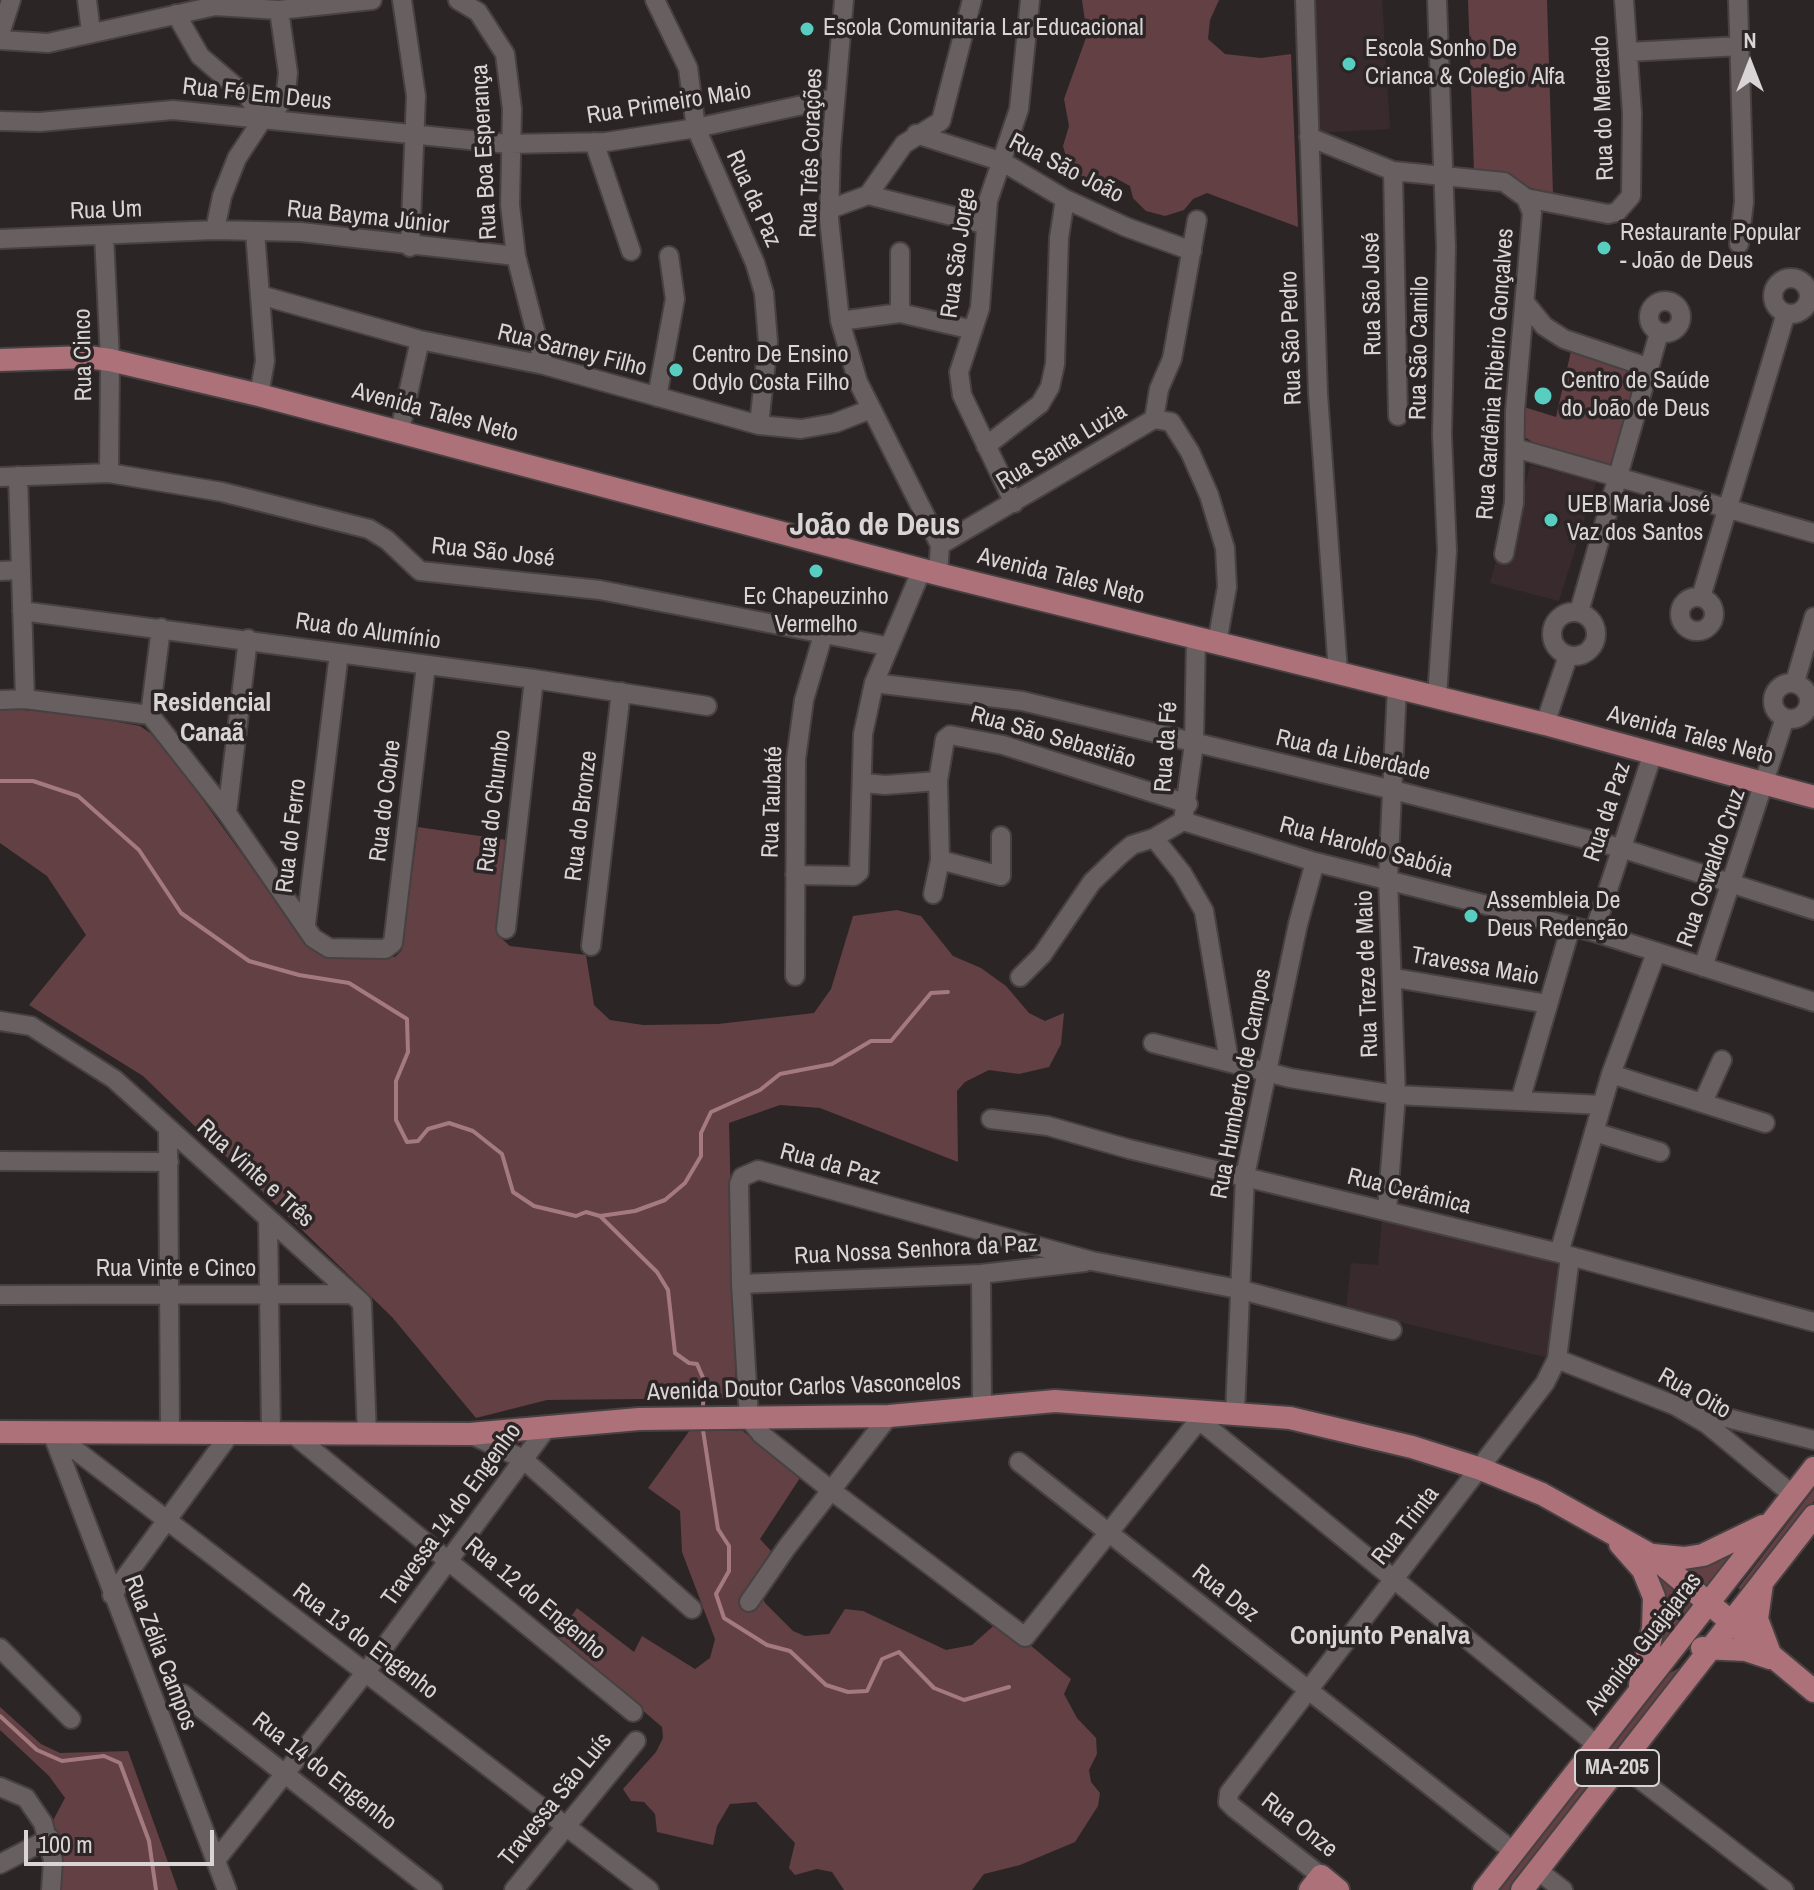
<!DOCTYPE html>
<html>
<head>
<meta charset="utf-8">
<style>
	body { margin:0 }
	#map { position:relative; width:1814px; height:1890px; overflow:hidden; background:#2c2526; font-family:"Archivo Narrow",sans-serif }
	canvas { display:block }
	.north { position:absolute; left:1710px; top:24px; width:80px; height:80px; -webkit-text-stroke:6px #2c2526; paint-order:stroke; rotate:0deg; font-size:22px; font-weight:700; line-height:32px; text-align:center; color:#d9d4d5 }
	.north::after { content:''; display:block; margin:auto; width:28px; height:36px; background:#d9d4d5; clip-path:polygon(50% 0,100% 100%,50% 72%,0 100%) }
	.scale { position:absolute; left:24px; top:1830px; width:190px; height:36px; box-sizing:border-box; border:4px solid #d9d4d5; border-top:0; padding-left:10px; font-size:24px; line-height:28px; white-space:nowrap; color:#d9d4d5; -webkit-text-stroke:6px #2c2526; paint-order:stroke }
</style>
</head>
<body>
<div id="map">
<canvas width="1814" height="1890"></canvas>
<div class="north">N</div>
<div class="scale">100 m</div>
</div>
<script>
const g = document.querySelector('canvas').getContext('2d');
g.lineJoin = 'round';
function paint(path, color) {
  g.fillStyle = color;
  g.fill(path, 'evenodd');
}
function poly(rows) {
  const path = new Path2D();
  for (const r of rows) {
    if (r.length === 3) {
      path.moveTo(r[0] + r[2], r[1]);
      path.arc(r[0], r[1], r[2], 0, 2 * Math.PI);
      continue;
    }
    path.moveTo(r[0], r[1]);
    for (let i = 2; i < r.length; i += 2) path.lineTo(r[i], r[i + 1]);
  }
  return path;
}
function trace(path, color, width, dash) {
  g.strokeStyle = color;
  g.lineWidth = width;
  g.lineCap = dash ? 'butt' : 'round';
  g.setLineDash(dash || []);
  g.stroke(path);
}
function drawText(font, color, halo, rows, align = 'center') {
  g.font = font + ' "Archivo Narrow",sans-serif';
  g.lineWidth = 7;
  g.setLineDash([]);
  g.textBaseline = 'middle';
  g.strokeStyle = halo;
  g.fillStyle = color;
  for (const [text, x, y, turn = 0] of rows) {
    g.save();
    g.translate(x, y);
    g.rotate((+turn || 0) * Math.PI / 180);
    g.textAlign = isNaN(turn) ? turn : align;
    if (halo) g.strokeText(text, 0, 0);
    g.fillText(text, 0, 0);
    g.restore();
  }
}
paint(poly([
	[1310,0,1382,0,1390,129,1315,133],
	[1530,465,1596,482,1559,601,1490,583,1497,557,1508,560],
	[1382,1221,1558,1261,1549,1358,1346,1309,1351,1263,1378,1265]
]), '#392b2d');
paint(poly([
	[1082,0,1219,0,1210,20,1208,39,1225,54,1261,58,1291,54,1298,227,1207,193,1193,199,1184,210,1165,216,1146,211,1133,198,1130,186,1119,180,1076,177,1069,167,1063,146,1069,126,1064,99,1087,35],
	[1468,0,1547,0,1553,194,1474,172],
	[1572,347,1630,363,1639,374,1614,465,1545,450,1526,438,1521,430,1524,407,1556,417],
	[0,708,79,715,140,726,159,739,308,946,318,952,331,956,395,957,402,950,418,827,507,840,497,928,501,938,510,946,586,955,594,1005,610,1020,643,1025,718,1024,814,1013,831,989,853,916,897,910,921,916,953,956,981,968,1006,986,1029,1013,1045,1021,1064,1013,1061,1044,1049,1067,1019,1074,989,1070,965,1082,957,1091,958,1162,820,1108,780,1105,729,1123,736,1398,547,1400,476,1418,392,1317,143,1076,29,1005,86,935,47,876,0,843],
	[690,1430,743,1431,800,1478,760,1539,771,1551,753,1579,765,1603,793,1631,805,1636,829,1634,845,1609,863,1611,946,1650,972,1645,1000,1620,1071,1679,1064,1694,1077,1718,1096,1738,1097,1754,1089,1770,1091,1782,1100,1793,1098,1806,1075,1842,1020,1865,984,1874,972,1890,844,1890,832,1872,817,1869,795,1875,789,1868,795,1843,756,1802,730,1804,717,1826,713,1845,657,1832,655,1814,644,1802,631,1801,623,1789,656,1752,663,1738,662,1727,557,1637,577,1608,634,1652,642,1636,695,1669,710,1658,715,1639,682,1552,680,1511,648,1488],
	[1814,1489,1814,1501,1743,1592,1738,1588],
	[1740,1550,1709,1590,1672,1564],
	[1650,1566,1700,1601,1660,1650,1657,1645,1665,1613,1663,1597],
	[1686,1664,1509,1890,1500,1890,1670,1673],
	[0,1707,41,1744,60,1753,128,1751,178,1890,60,1890,59,1845,50,1826,65,1798,49,1776,0,1730]
]), '#624044');
trace(poly([
	[0,781,33,781,78,796,139,850,181,913,249,961,299,975,349,983,407,1019,408,1052,396,1081,396,1120,407,1142,418,1141,428,1129,449,1123,473,1131,502,1154,513,1192,534,1206,576,1216,586,1212,600,1216,657,1272,668,1290,675,1353,689,1363,697,1364,704,1380,703,1407],
	[600,1216,635,1211,665,1200,685,1183,701,1156,701,1133,711,1112,760,1090,780,1074,832,1064,871,1041,891,1041,931,993,948,992],
	[703,1430,718,1529,729,1546,729,1571,716,1594,724,1618,767,1645,790,1651,826,1685,848,1692,867,1691,882,1659,899,1652,934,1688,964,1700,1009,1687],
	[0,1716,37,1750,62,1761,104,1756,120,1763,149,1841,156,1890]
]), '#a47a80', 4);
const minor = poly([
	[87,0,91,32],
	[402,0,416,96,410,247],
	[458,0,478,12,505,54,512,109,510,205,516,256,544,365],
	[655,0,688,68,696,128,755,263,764,293,768,342,759,425],
	[844,0,831,149,829,219,840,321,858,382,940,545,938,574],
	[1305,0,1318,394,1338,672],
	[1738,0,1744,202,1739,244],
	[176,14,200,56,249,98,262,120],
	[0,34,11,0],
	[0,40,48,43,215,6,279,10,372,0],
	[1628,52,1740,46],
	[0,121,40,122,173,110,509,144,606,142,696,128,835,98],
	[916,134,1003,162,1065,199,1126,227,1192,251],
	[1309,137,1393,171,1504,182,1526,198,1532,213,1515,411,1514,503,1504,554],
	[594,142,631,251],
	[1393,171,1398,416],
	[868,195,904,144,941,121,972,0],
	[1526,198,1608,214,1617,212,1631,196,1632,113,1624,0],
	[830,209,868,195,984,224],
	[215,230,222,196,237,158,262,120,278,107,286,91,288,73,279,10],
	[255,232,265,361,259,395],
	[104,235,110,360,109,473],
	[0,239,215,230,301,232,516,256],
	[900,252,900,313],
	[1791,296,18],
	[260,295,420,340,544,365,759,425,801,429,835,423,871,409],
	[1665,317,16],
	[1527,305,1544,326,1564,339,1650,368],
	[840,321,900,313,973,330],
	[657,397,675,299,669,256],
	[1154,419,1171,422,1190,452,1209,495,1225,548,1227,587,1217,643],
	[1154,419,1159,389,1172,359,1197,220],
	[400,430,420,340],
	[986,446,1040,404,1050,387,1055,364,1059,238,1065,199],
	[1515,448,1814,533],
	[18,476,25,699],
	[0,477,109,473,222,492,369,529,387,540,420,571,600,590,886,646],
	[1014,503,962,395,959,372,980,308,988,201,1019,109,1030,0],
	[940,545,1154,419],
	[0,571,21,570],
	[1697,614,17],
	[1701,597,1786,313],
	[22,611,534,679,707,706],
	[1574,634,22],
	[1579,612,1659,333],
	[1795,682,1814,617],
	[1791,701,18],
	[874,683,1022,701,1393,790,1621,848,1814,910],
	[1437,697,1447,551,1442,435,1446,247,1437,0],
	[0,700,25,699,150,715],
	[150,715,227,813,313,938,329,948,385,949,393,943,426,665],
	[150,715,161,628],
	[1545,724,1568,656],
	[864,783,885,785,938,781],
	[227,813,248,639],
	[1183,821,1315,862,1594,932,1814,1002],
	[1154,838,1182,873,1204,911,1229,1061],
	[940,860,1001,876,1001,836],
	[795,875,854,876,859,872,863,734,874,683,922,569],
	[933,894,940,860,938,781,945,739,950,735,1003,745,1188,804],
	[306,924,339,653],
	[506,929,534,679],
	[1594,932,1653,753],
	[591,946,621,692],
	[1703,967,1785,718],
	[795,976,796,759,804,700,824,632],
	[1020,977,1042,955,1092,882,1120,855,1132,845,1154,838,1183,821,1194,744,1196,637],
	[1395,978,1548,1004],
	[0,1021,31,1026,114,1079,362,1303,367,1435],
	[1153,1043,1290,1078,1396,1095,1602,1105],
	[1611,1074,1765,1123],
	[1520,1101,1571,926],
	[1703,1102,1722,1060],
	[991,1119,1048,1126,1129,1149,1559,1253,1814,1322],
	[168,1128,170,1433],
	[1594,1132,1660,1152],
	[0,1161,169,1162],
	[1387,1211,1396,1095,1388,879,1397,687],
	[268,1218,271,1434],
	[1559,1253,1611,1074,1656,953],
	[981,1274,982,1408],
	[741,1284,981,1274,1085,1262],
	[0,1295,351,1294],
	[1557,1359,1674,1405,1707,1424,1793,1495],
	[1692,1409,1814,1440],
	[1199,1410,1199,1420,1025,1637,832,1491,761,1434,749,1419,741,1284,739,1184,742,1177,758,1170,1092,1261,1238,1289,1392,1330],
	[1235,1413,1245,1176,1298,924,1315,862],
	[1199,1420,1597,1745],
	[52,1432,649,1890],
	[52,1433,227,1890],
	[293,1434,633,1712],
	[470,1434,523,1459,692,1609],
	[1019,1462,1514,1852],
	[112,1595,230,1434],
	[749,1602,787,1547,889,1416],
	[0,1648,71,1719],
	[183,1694,433,1890],
	[1620,1764,1784,1890],
	[0,1787,26,1798,43,1823,53,1860,51,1890],
	[216,1860,365,1673,549,1425],
	[0,1864,50,1838],
	[1537,1870,1563,1890],
	[1321,1876,1234,1808,1228,1802,1229,1793,1545,1383,1557,1359,1570,1257],
	[514,1890,636,1741]
]);
const major = poly([
	[0,360,88,357,110,360,259,395,938,574,1545,724,1814,797],
	[0,1432,470,1434,639,1419,889,1416,1055,1401,1290,1418,1412,1447,1481,1469,1542,1494,1651,1555,1814,1691],
	[1620,1544,1643,1570,1654,1597,1653,1628,1640,1685],
	[1653,1555,1684,1558,1703,1555,1763,1526],
	[1762,1584,1757,1619,1769,1651],
	[1702,1648,1746,1650,1770,1658],
	[1310,1890,1321,1876,1338,1890],
	[1484,1890,1814,1468],
	[1522,1890,1814,1516]
]);
trace(minor, '#474142', 22);
trace(major, '#474142', 26);
trace(minor, '#675f60', 18);
trace(major, '#ac7179', 22);
for (const [x, y, r, color] of [
	[807,29,8,"#58cec0"],
	[1349,64,8,"#58cec0"],
	[1604,248,8,"#58cec0"],
	[676,370,8,"#58cec0"],
	[1543,396,10,"#58cec0"],
	[1551,520,8,"#58cec0"],
	[816,571,8,"#58cec0"],
	[1471,916,8,"#58cec0"]
]) {
  const dot = new Path2D();
  dot.arc(x, y, r, 0, 2 * Math.PI);
  g.fillStyle = color;
  g.fill(dot);
  trace(dot, '#2c2526', 3);
}
for (const [x, y, w] of [
	[1617,1768,84]
]) {
  const box = new Path2D();
  box.roundRect(x - w / 2, y - 18, w, 36, 6);
  g.fillStyle = '#2c2526';
  g.fill(box);
  trace(box, '#d9d4d5', 2);
}
drawText('bold 22px', '#d9d4d5', null, [
	["MA-205",1617,1768]
]);
drawText('24px', '#d9d4d5', '#2c2526', [
	["Escola Comunitaria Lar Educacional",823,29],
	["Escola Sonho De",1365,50],
	["Crianca & Colegio Alfa",1365,78],
	["Restaurante Popular",1620,234],
	["- João de Deus",1620,262],
	["Centro De Ensino",692,356],
	["Odylo Costa Filho",692,384],
	["Centro de Saúde",1561,382],
	["do João de Deus",1561,410],
	["UEB Maria José",1567,506],
	["Vaz dos Santos",1567,534],
	["Ec Chapeuzinho",816,598,"center"],
	["Vermelho",816,626,"center"],
	["Assembleia De",1487,902],
	["Deus Redenção",1487,930]
], 'left');
drawText('24px', '#d9d4d5', '#2c2526', [
	["Rua Fé Em Deus",257,95,6],
	["Rua Primeiro Maio",669,104,-9],
	["Rua do Mercado",1604,108,-92],
	["Rua Boa Esperança",485,152,-93],
	["Rua Três Corações",812,153,-88],
	["Rua São João",1066,169,27],
	["Rua da Paz",753,199,66],
	["Rua Um",106,211,-2],
	["Rua Bayma Júnior",368,218,6],
	["Rua São Jorge",959,253,-82],
	["Rua São José",1373,294,-91],
	["Rua São Pedro",1292,338,-92],
	["Rua São Camilo",1420,348,-89],
	["Rua Sarney Filho",572,351,14],
	["Rua Cinco",84,355,-91],
	["Rua Gardênia Ribeiro Gonçalves",1496,374,-86],
	["Avenida Tales Neto",435,413,15],
	["Rua Santa Luzia",1062,447,-31],
	["Rua São José",493,553,6],
	["Avenida Tales Neto",1061,577,14],
	["Rua do Alumínio",368,632,8],
	["Avenida Tales Neto",1690,736,15],
	["Rua São Sebastião",1053,738,16],
	["Rua da Fé",1167,747,-86],
	["Rua da Liberdade",1353,756,13],
	["Rua do Cobre",386,801,-83],
	["Rua do Chumbo",495,801,-83],
	["Rua Taubaté",773,802,-88],
	["Rua da Paz",1608,812,-72],
	["Rua do Bronze",582,816,-83],
	["Rua do Ferro",292,836,-83],
	["Rua Haroldo Sabóia",1366,848,15],
	["Rua Oswaldo Cruz",1712,868,-71],
	["Travessa Maio",1475,967,10],
	["Rua Treze de Maio",1368,974,-92],
	["Rua Humberto de Campos",1242,1084,-79],
	["Rua da Paz",830,1165,15],
	["Rua Vinte e Três",255,1174,42],
	["Rua Cerâmica",1409,1192,14],
	["Rua Nossa Senhora da Paz",916,1251,-3],
	["Rua Vinte e Cinco",176,1270],
	["Avenida Doutor Carlos Vasconcelos",804,1388,-2],
	["Rua Oito",1694,1394,29],
	["Travessa 14 do Engenho",452,1515,-54],
	["Rua Trinta",1406,1526,-52],
	["Rua Dez",1225,1594,38],
	["Rua 12 do Engenho",535,1599,40],
	["Rua 13 do Engenho",365,1642,37],
	["Avenida Guajajaras",1644,1644,-52],
	["Rua Zélia Campos",160,1653,69],
	["Rua 14 do Engenho",324,1772,38],
	["Travessa São Luís",556,1800,-51],
	["Rua Onze",1299,1826,38]
]);
drawText('bold 26px', '#d9d4d5', '#2c2526', [
	["Residencial",212,704],
	["Canaã",212,734],
	["Conjunto Penalva",1380,1637]
]);
drawText('bold 32px', '#d9d4d5', '#2c2526', [
	["João de Deus",875,526]
]);
</script>
</body>
</html>
